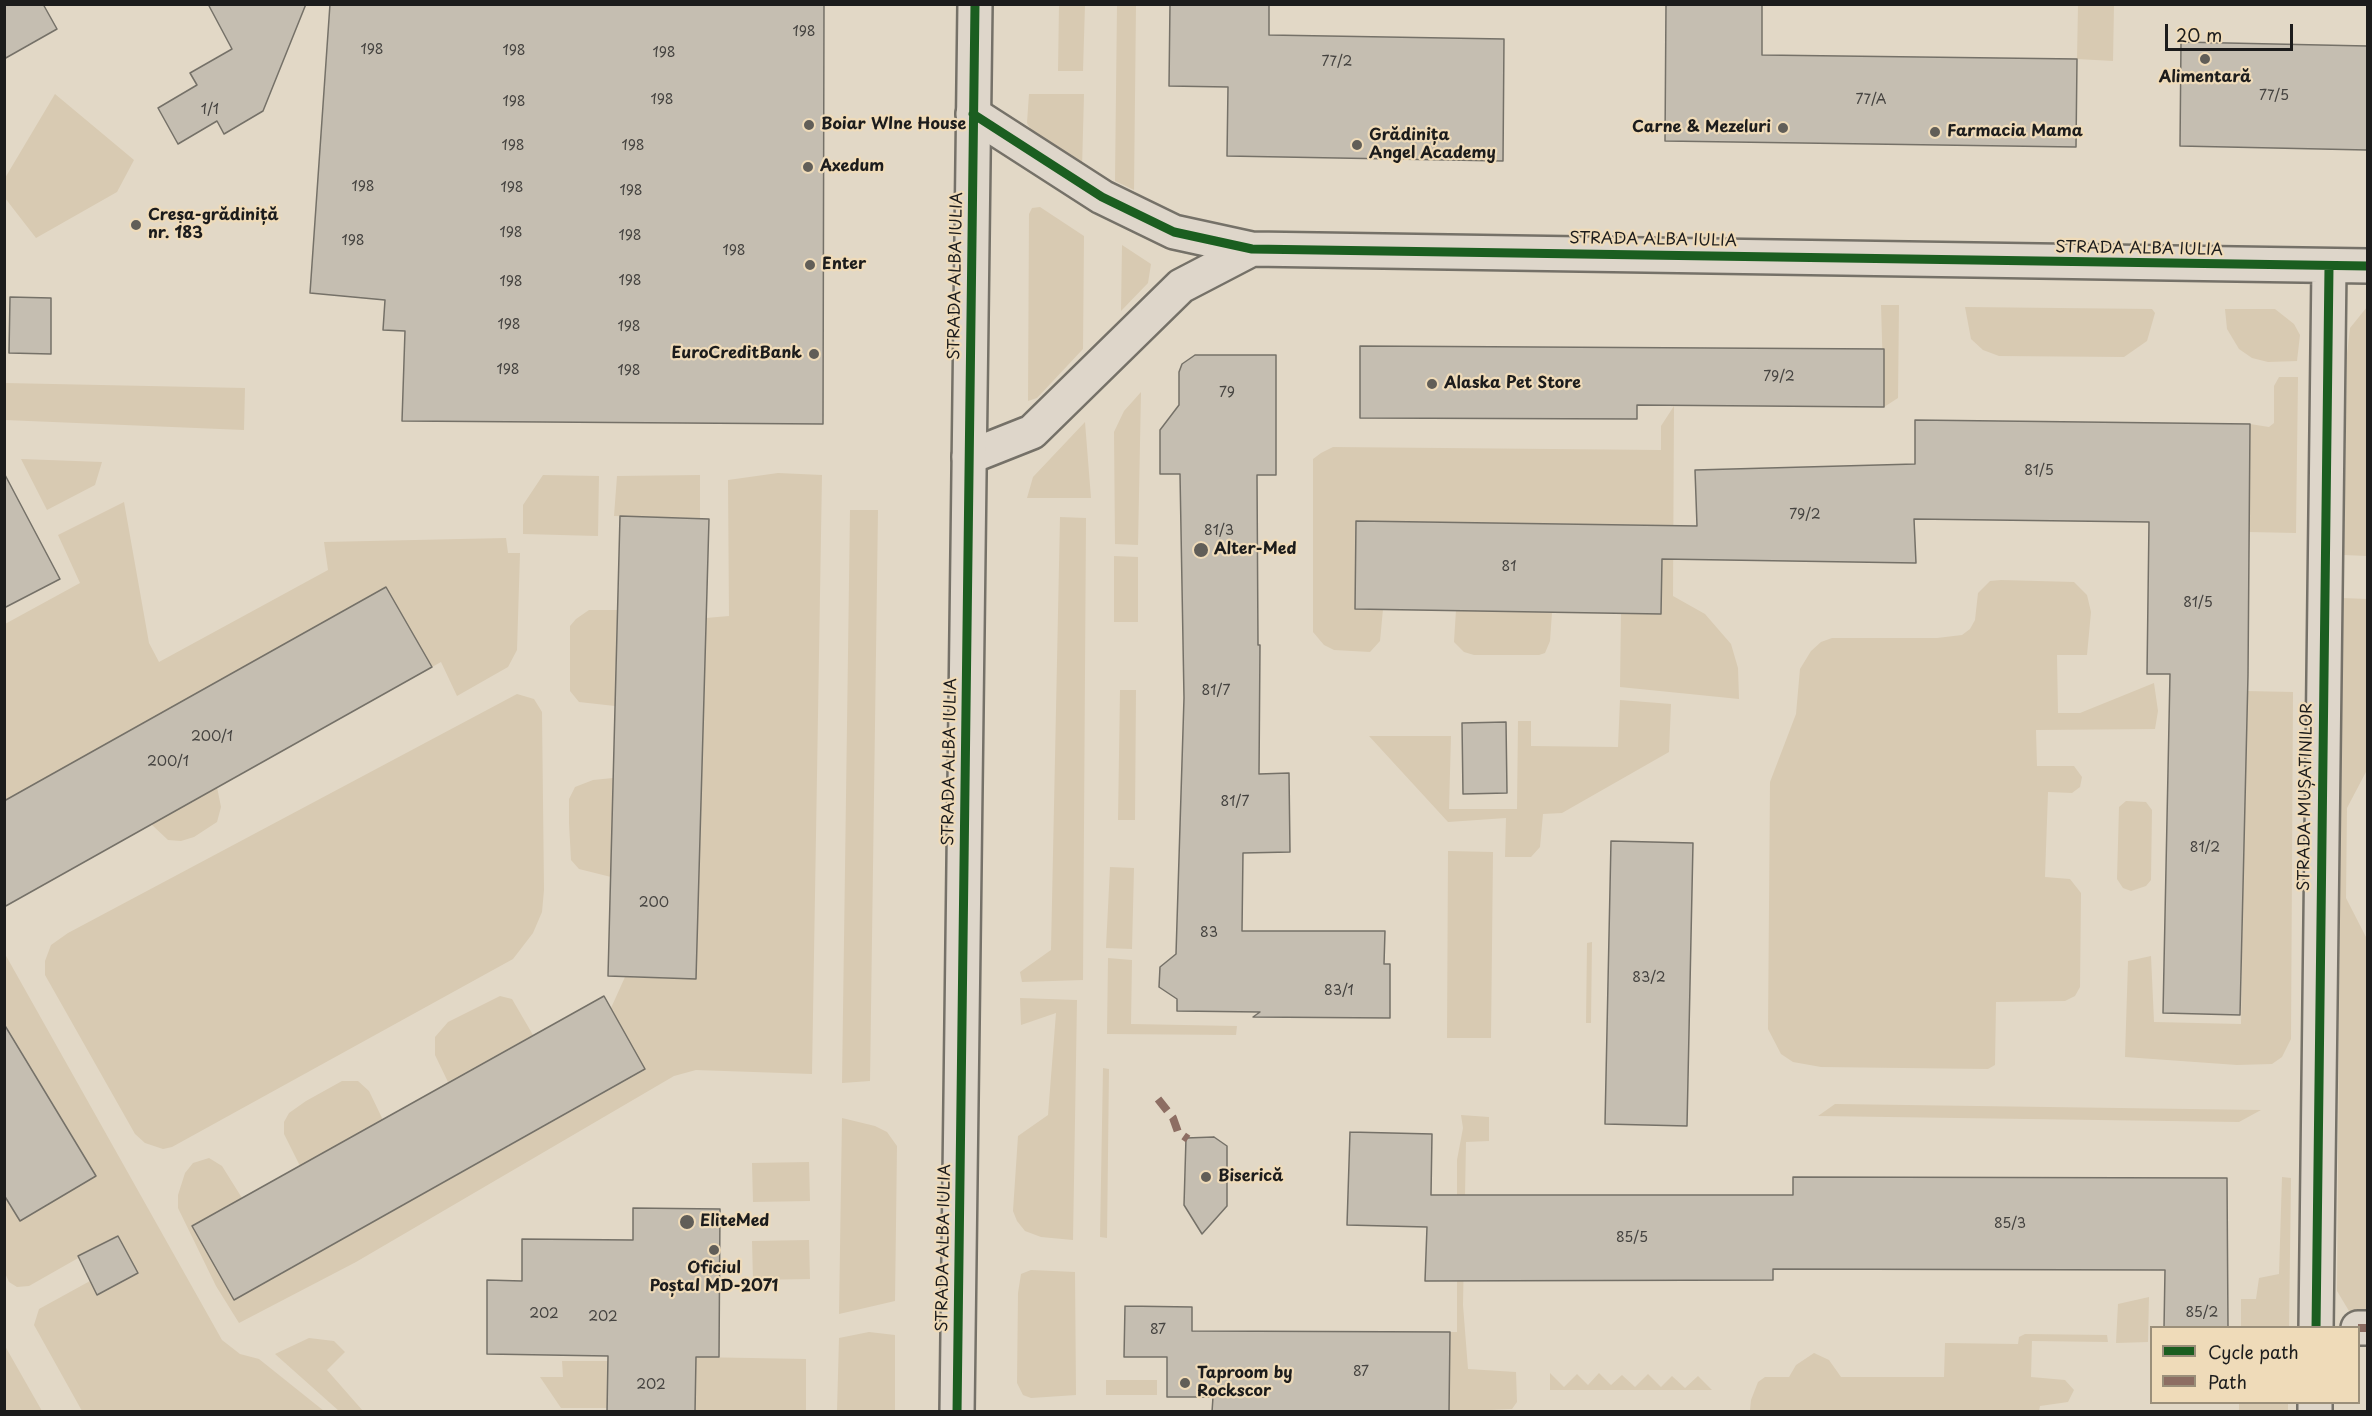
<!DOCTYPE html>
<html>
<head>
<meta charset="utf-8">
<style>
	body { margin:0 }
	#map { position:relative; width:2372px; height:1416px; overflow:hidden; background:#e2d8c6; font-family:"Playpen Sans",sans-serif }
	canvas { display:block }
	.frame { position:absolute; inset:0; border:6px solid #1c1c1c; pointer-events:none }
	.legend { position:absolute; left:2150px; top:1326px; width:210px; height:78px; box-sizing:border-box; background:#efdbb9; border:2px solid #9b8f7a; margin:0; padding:8px 10px; list-style:none; font-size:18px; color:#1c1c1c }
	.legend li { display:flex; align-items:center; gap:12px; height:30px }
	.legend b { width:30px; border:2px solid #9b8f7a }
	.scale { position:absolute; left:2165px; top:24px; width:128px; height:27px; box-sizing:border-box; border:3px solid #1c1c1c; border-top:0; padding-left:8px; font-size:18px; line-height:21px; white-space:nowrap; color:#1c1c1c; -webkit-text-stroke:4px #efdbb9; paint-order:stroke }
</style>
</head>
<body>
<div id="map">
<canvas width="2372" height="1416"></canvas>
<div class="frame"></div>
<ul class="legend">
<li><b style="height:8px;background:#1b5e20"></b>Cycle path</li>
<li><b style="height:8px;background:#8d6e63"></b>Path</li>
</ul>
<div class="scale">20 m</div>
</div>
<script>
const g = document.querySelector('canvas').getContext('2d');
g.lineJoin = 'round';
function paint(path, color) {
  g.fillStyle = color;
  g.fill(path, 'evenodd');
}
function poly(rows) {
  const path = new Path2D();
  for (const r of rows) {
    path.moveTo(r[0], r[1]);
    for (let i = 2; i < r.length; i += 2) path.lineTo(r[i], r[i + 1]);
  }
  return path;
}
function trace(path, color, width, dash) {
  g.strokeStyle = color;
  g.lineWidth = width;
  g.lineCap = dash ? 'butt' : 'round';
  g.setLineDash(dash || []);
  g.stroke(path);
}
function drawText(font, color, halo, rows, align = 'center') {
  g.font = font + ' "Playpen Sans",sans-serif';
  g.lineWidth = 4.5;
  g.setLineDash([]);
  g.textBaseline = 'middle';
  g.strokeStyle = halo;
  g.fillStyle = color;
  for (const [text, x, y, turn = 0] of rows) {
    g.save();
    g.translate(x, y);
    g.rotate((+turn || 0) * Math.PI / 180);
    g.textAlign = isNaN(turn) ? turn : align;
    if (halo) g.strokeText(text, 0, 0);
    g.fillText(text, 0, 0);
    g.restore();
  }
}
paint(poly([
	[1059,5,1085,5,1083,71,1058,71],
	[1117,5,1136,5,1134,190,1115,181],
	[2078,5,2114,5,2113,61,2077,59],
	[55,94,134,160,117,192,36,238,5,198,5,178],
	[1029,94,1084,94,1082,169,1034,136,1027,123],
	[1040,207,1084,236,1083,349,1037,398,1028,401,1029,214,1032,208],
	[1122,245,1151,264,1148,283,1121,311],
	[1881,305,1899,305,1898,398,1884,407],
	[1965,307,2152,309,2155,313,2147,341,2124,357,1999,356,1983,350,1971,339],
	[2367,307,2367,556,2344,555,2347,354,2350,328],
	[2225,309,2275,309,2294,324,2300,335,2297,361,2268,362,2252,358,2239,349,2227,329],
	[2279,377,2298,377,2296,533,2249,532,2250,424,2269,427,2274,423,2274,386],
	[5,383,245,388,244,430,5,420],
	[1141,392,1138,545,1115,544,1114,432,1124,411],
	[1674,406,1673,596,1705,614,1731,644,1738,668,1739,699,1620,687,1621,613,1661,613,1662,525,1356,521,1355,608,1383,609,1380,641,1370,652,1334,650,1324,645,1313,632,1313,459,1321,453,1333,447,1661,450,1661,426],
	[1085,422,1091,498,1027,498,1033,477],
	[21,459,102,462,95,485,47,510],
	[778,473,822,475,812,1074,696,1070,674,1076,356,1262,239,1323,216,1286,178,1208,178,1195,185,1173,193,1163,209,1158,222,1166,242,1198,193,1226,234,1300,645,1070,611,1008,625,977,695,979,706,618,729,616,728,480],
	[543,475,599,476,598,536,523,534,523,505],
	[700,475,700,518,614,516,617,476],
	[124,502,149,643,159,662,328,570,324,542,506,538,508,553,520,553,517,650,508,667,457,696,441,662,432,667,386,587,5,801,5,624,80,583,58,535],
	[850,510,878,510,870,1081,842,1083],
	[1060,517,1086,518,1083,980,1022,982,1020,972,1051,950],
	[1114,556,1138,557,1138,622,1114,622],
	[2001,580,2074,582,2087,595,2091,612,2087,655,2057,655,2058,713,2080,713,2154,683,2158,711,2155,729,2036,730,2037,766,2074,766,2082,777,2080,787,2072,793,2048,792,2045,877,2070,879,2081,893,2080,987,2075,996,2065,1001,1996,1002,1995,1065,1988,1069,1821,1067,1793,1062,1781,1054,1768,1029,1770,782,1796,714,1800,669,1811,651,1821,642,1832,638,1937,638,1962,635,1970,629,1975,620,1978,593,1990,581],
	[2342,598,2368,599,2367,770,2347,808,2346,898,2367,939,2367,1319,2349,1311,2337,1291],
	[589,610,618,610,615,706,579,702,570,691,570,626,576,619],
	[1456,610,1552,612,1550,641,1545,653,1539,655,1474,655,1464,652,1454,642],
	[1120,690,1136,690,1135,820,1118,820],
	[2246,691,2293,692,2291,1039,2282,1057,2272,1064,2237,1065,2125,1057,2128,961,2151,956,2154,1022,2241,1024],
	[517,694,534,699,542,712,544,890,542,912,533,933,513,959,172,1147,163,1149,145,1143,135,1134,45,975,45,961,51,945,68,933],
	[1620,700,1671,704,1669,752,1562,813,1543,814,1540,847,1531,857,1505,857,1506,818,1448,822,1369,736,1451,736,1449,809,1517,809,1518,721,1531,721,1531,746,1618,747],
	[613,778,611,877,579,869,571,860,569,823,569,799,575,787,593,780],
	[217,787,221,807,217,822,194,837,181,841,168,840,151,824],
	[2126,801,2146,802,2152,810,2151,880,2146,886,2131,891,2123,888,2117,879,2119,807],
	[1448,851,1493,852,1491,1038,1447,1038],
	[1110,867,1134,868,1132,949,1106,948],
	[1592,942,1591,1023,1586,1023,1587,943],
	[5,954,222,1340,240,1354,259,1359,324,1411,82,1411,34,1325,39,1309,90,1281,98,1294,138,1273,117,1236,29,1286,17,1287,9,1282,5,1273,4,1195,20,1221,96,1176,5,1024],
	[1108,958,1132,960,1131,1024,1237,1026,1236,1035,1107,1034],
	[500,996,512,999,533,1035,448,1082,435,1055,435,1037,448,1022],
	[1020,998,1077,1000,1073,1240,1041,1237,1025,1231,1017,1221,1013,1211,1018,1136,1048,1115,1056,1013,1021,1025],
	[1103,1068,1109,1069,1107,1238,1100,1237],
	[342,1081,358,1081,369,1091,383,1120,300,1166,284,1134,284,1122,289,1113,306,1101],
	[1835,1104,2261,1110,2239,1122,1818,1116],
	[1461,1115,1489,1117,1489,1141,1466,1142,1463,1305,1468,1369,1516,1372,1517,1402,1512,1409,1449,1412,1450,1332,1457,1332,1457,1160,1463,1128],
	[842,1118,875,1126,887,1132,897,1146,895,1301,839,1314],
	[809,1162,810,1201,753,1202,752,1163],
	[2282,1177,2291,1178,2289,1327,2241,1327,2241,1299,2256,1299,2259,1278,2279,1274],
	[809,1240,810,1279,753,1280,752,1241],
	[1031,1270,1075,1272,1076,1395,1031,1398,1023,1395,1017,1383,1018,1293,1021,1274],
	[2149,1297,2148,1342,2116,1343,2118,1304],
	[869,1332,895,1335,895,1411,837,1411,839,1338],
	[2025,1334,2107,1335,2108,1342,2032,1341,2031,1377,2065,1380,2074,1390,2068,1402,2040,1406,2039,1411,1750,1410,1751,1400,1758,1382,1765,1377,1789,1377,1796,1365,1814,1353,1829,1360,1841,1377,1944,1377,1945,1343,2018,1344,2019,1337],
	[309,1338,334,1341,345,1352,327,1370,363,1411,339,1411,275,1354],
	[4,1346,5,1346,42,1411,5,1411],
	[695,1357,806,1359,806,1411,695,1412],
	[562,1361,608,1361,607,1408,561,1408,540,1377,563,1377],
	[1550,1373,1564,1387,1577,1374,1588,1385,1599,1373,1611,1385,1622,1375,1635,1387,1648,1374,1661,1387,1672,1376,1685,1388,1698,1376,1712,1390,1550,1390],
	[1106,1380,1157,1380,1157,1395,1106,1395],
	[2239,1403,2288,1403,2288,1411,2239,1411]
]), '#d8cab2');
const building = poly([
	[4,4,43,4,57,29,4,59,4,4],
	[208,4,306,4,263,111,224,134,217,121,178,144,158,108,197,85,190,73,232,49,208,4],
	[330,4,824,4,823,424,402,421,405,331,383,330,385,300,310,293,330,4],
	[1170,4,1269,4,1269,35,1504,39,1503,161,1227,156,1228,87,1169,86,1170,4],
	[1666,4,1762,4,1762,55,2077,59,2076,147,1665,141,1666,4],
	[2181,42,2367,46,2367,150,2180,146,2181,42],
	[10,297,51,298,51,354,9,353,10,297],
	[1360,346,1884,349,1884,407,1637,405,1637,419,1360,418,1360,346],
	[1195,355,1276,355,1276,475,1257,475,1258,645,1260,645,1259,774,1289,773,1290,852,1243,853,1242,931,1385,931,1384,964,1390,964,1390,1018,1253,1017,1260,1012,1177,1011,1177,999,1159,987,1160,967,1176,954,1184,698,1180,474,1160,474,1160,430,1179,405,1179,372,1182,364,1195,355],
	[1915,420,2250,424,2248,675,2240,1015,2163,1013,2170,674,2147,674,2149,522,1914,519,1916,563,1662,559,1661,614,1355,609,1356,521,1697,526,1695,470,1915,464,1915,420],
	[4,473,60,579,4,608,4,473],
	[620,516,709,519,696,979,608,976,620,516],
	[386,587,432,667,4,907,4,801,386,587],
	[1506,722,1507,793,1463,794,1462,723,1506,722],
	[1611,841,1693,843,1687,1126,1605,1124,1611,841],
	[604,996,645,1069,234,1300,192,1226,604,996],
	[4,1024,96,1176,20,1221,4,1195,4,1024],
	[1350,1132,1432,1134,1431,1195,1793,1195,1793,1177,2227,1178,2228,1328,2164,1328,2165,1270,1773,1269,1773,1280,1425,1281,1427,1227,1347,1225,1350,1132],
	[1214,1137,1227,1146,1227,1206,1202,1234,1184,1205,1186,1138,1214,1137],
	[633,1208,720,1209,719,1357,696,1357,695,1412,607,1412,608,1356,487,1354,487,1280,522,1281,522,1239,633,1240,633,1208],
	[118,1236,138,1273,97,1295,78,1256,118,1236],
	[1125,1306,1192,1307,1192,1331,1450,1332,1449,1412,1212,1412,1213,1397,1167,1397,1167,1357,1124,1357,1125,1306]
]);
paint(building, '#c5beb1');
trace(building, '#757168', 1.5);
const street = poly([
	[973,114,1102,197,1174,232,1252,249,2368,266],
	[969,457,1032,432,1181,286,1252,249],
	[2316,1328,2329,267],
	[2358,1328,2368,1328],
	[2315,1412,2315,1402]
]);
const primary = poly([
	[957,1412,975,4]
]);
trace(street, '#757168', 38);
trace(primary, '#757168', 38);
trace(street, '#ded6ca', 33);
trace(primary, '#ded6ca', 33);
trace(poly([
	[1158,1099,1173,1118,1178,1132,1188,1139],
	[2358,1328,2368,1328]
]), '#8d6e63', 8, [15, 8]);
trace(poly([
	[973,114,1102,197,1174,232,1252,249,2368,266],
	[2316,1328,2329,267],
	[957,1412,975,4]
]), '#1b5e20', 9);
for (const [x, y, r, color] of [
	[2205,59,6,"#615e58"],
	[809,125,6,"#615e58"],
	[1783,128,6,"#615e58"],
	[1935,132,6,"#615e58"],
	[1357,145,6,"#615e58"],
	[808,167,6,"#615e58"],
	[136,225,6,"#615e58"],
	[810,265,6,"#615e58"],
	[814,354,6,"#615e58"],
	[1432,384,6,"#615e58"],
	[1201,550,8,"#615e58"],
	[1206,1177,6,"#615e58"],
	[687,1222,8,"#615e58"],
	[714,1250,6,"#615e58"],
	[1185,1383,6,"#615e58"]
]) {
  const dot = new Path2D();
  dot.arc(x, y, r, 0, 2 * Math.PI);
  g.fillStyle = color;
  g.fill(dot);
  trace(dot, '#efdbb9', 2);
}
drawText('14px', '#464441', null, [
	["198",804,32],
	["198",372,50],
	["198",514,51],
	["198",664,53],
	["77/2",1337,62],
	["77/5",2274,96],
	["198",662,100],
	["77/A",1871,100],
	["198",514,102],
	["1/1",210,110],
	["198",513,146],
	["198",633,146],
	["198",363,187],
	["198",512,188],
	["198",631,191],
	["198",511,233],
	["198",630,236],
	["198",353,241],
	["198",734,251],
	["198",630,281],
	["198",511,282],
	["198",509,325],
	["198",629,327],
	["198",508,370],
	["198",629,371],
	["79/2",1779,377],
	["79",1227,393],
	["81/5",2039,471],
	["79/2",1805,515],
	["81/3",1219,531],
	["81",1509,567],
	["81/5",2198,603],
	["81/7",1216,691],
	["200/1",212,737],
	["200/1",168,762],
	["81/7",1235,802],
	["81/2",2205,848],
	["200",654,903],
	["83",1209,933],
	["83/2",1649,978],
	["83/1",1339,991],
	["85/3",2010,1224],
	["85/5",1632,1238],
	["85/2",2202,1313],
	["202",544,1314],
	["202",603,1317],
	["87",1158,1330],
	["87",1361,1372],
	["202",651,1385]
]);
drawText('bold 16px', '#1c1c1c', '#efdbb9', [
	["Alimentară",2205,78,"center"],
	["Boiar WIne House",821,125],
	["Carne & Mezeluri",1771,128,"right"],
	["Farmacia Mama",1947,132],
	["Grădinița",1369,136],
	["Angel Academy",1369,154],
	["Axedum",820,167],
	["Creșa-grădiniță",148,216],
	["nr. 183",148,234],
	["Enter",822,265],
	["EuroCreditBank",802,354,"right"],
	["Alaska Pet Store",1444,384],
	["Alter-Med",1214,550],
	["Biserică",1218,1177],
	["EliteMed",700,1222],
	["Oficiul",714,1269,"center"],
	["Poștal MD-2071",714,1287,"center"],
	["Taproom by",1197,1374],
	["Rockscor",1197,1392]
], 'left');
drawText('16px', '#1c1c1c', '#efdbb9', [
	["STRADA ALBA IULIA",1653,240,1],
	["STRADA ALBA IULIA",2139,249,1],
	["STRADA ALBA IULIA",956,276,-89],
	["STRADA ALBA IULIA",950,762,-89],
	["STRADA MUȘATINILOR",2306,797,-89],
	["STRADA ALBA IULIA",944,1248,-89]
]);
</script>
</body>
</html>
